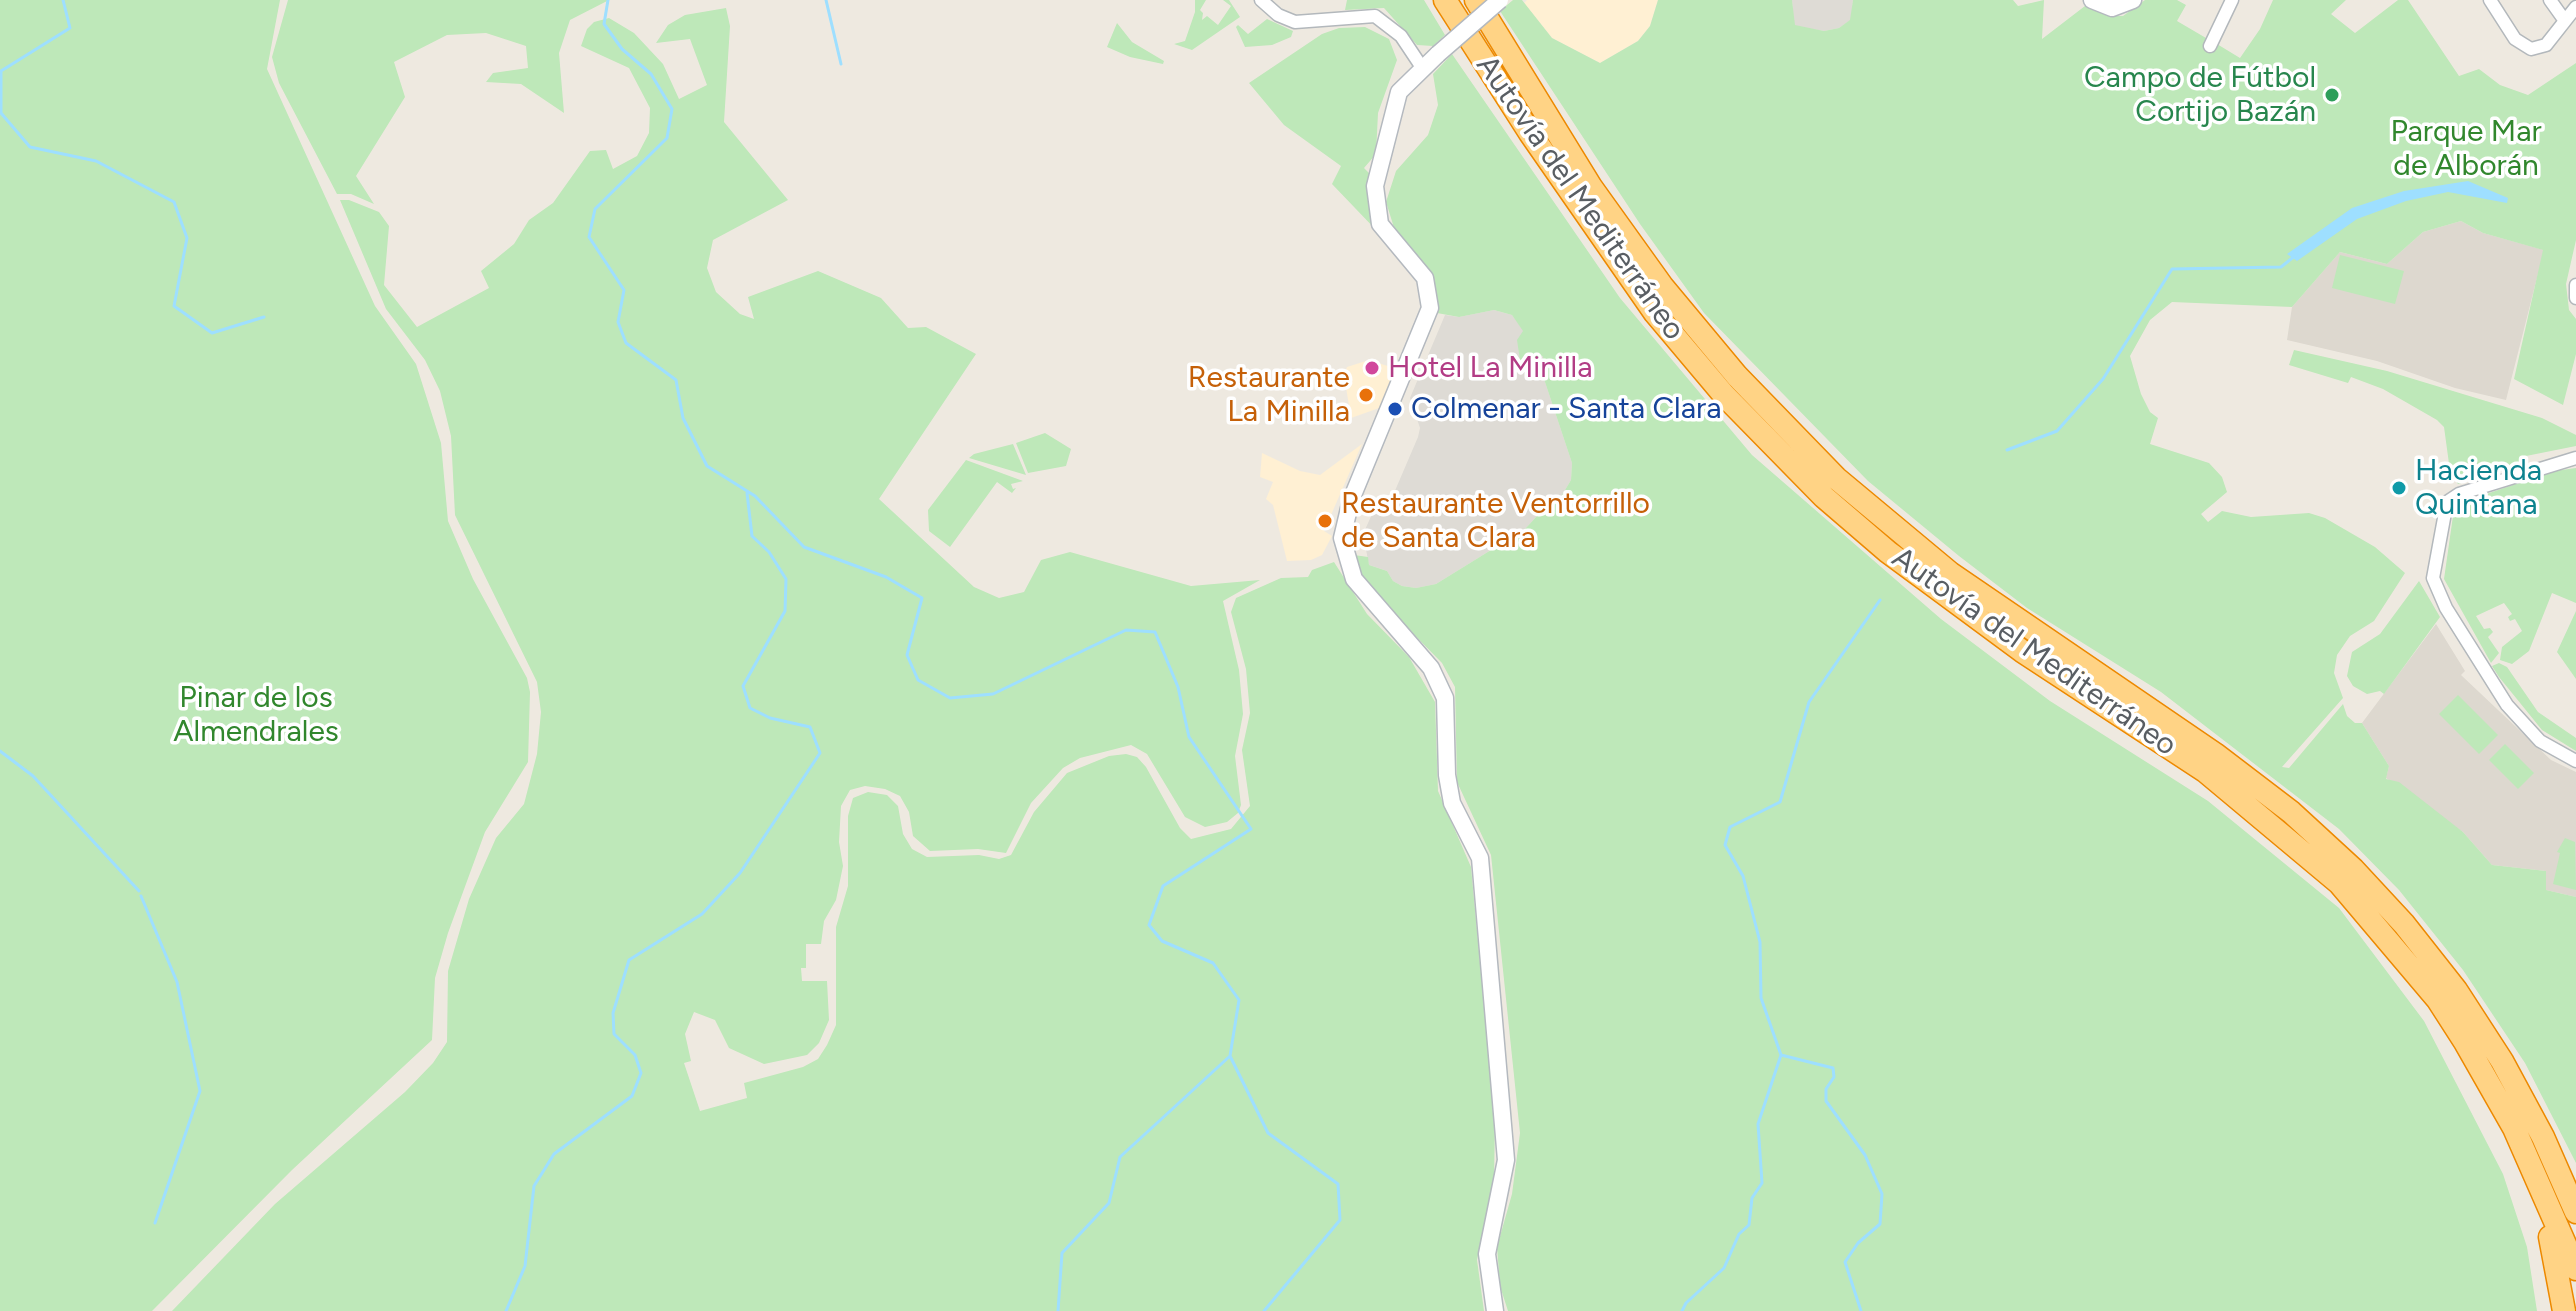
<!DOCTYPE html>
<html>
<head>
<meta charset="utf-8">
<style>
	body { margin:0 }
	canvas { display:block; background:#eee9e0 }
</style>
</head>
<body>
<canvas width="2576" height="1311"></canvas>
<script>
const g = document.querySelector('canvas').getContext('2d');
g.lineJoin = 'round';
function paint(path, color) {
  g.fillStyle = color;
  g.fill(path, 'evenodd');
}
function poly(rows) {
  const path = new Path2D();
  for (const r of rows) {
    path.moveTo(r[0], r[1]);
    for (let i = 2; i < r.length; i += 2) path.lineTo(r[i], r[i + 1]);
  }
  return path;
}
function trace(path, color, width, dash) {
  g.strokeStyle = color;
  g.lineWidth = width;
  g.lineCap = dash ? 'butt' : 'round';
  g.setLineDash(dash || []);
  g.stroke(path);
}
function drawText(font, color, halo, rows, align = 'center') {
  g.font = font + ' Figtree,sans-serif';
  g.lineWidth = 7;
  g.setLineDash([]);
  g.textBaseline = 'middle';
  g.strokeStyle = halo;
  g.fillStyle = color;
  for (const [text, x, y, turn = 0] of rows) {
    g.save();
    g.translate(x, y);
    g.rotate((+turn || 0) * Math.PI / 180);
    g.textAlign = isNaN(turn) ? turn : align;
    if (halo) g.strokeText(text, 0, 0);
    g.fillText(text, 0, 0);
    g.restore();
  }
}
paint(poly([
	[1527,0,1658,0,1650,26,1638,41,1600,63,1552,38,1524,3],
	[1369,360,1400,370,1382,407,1351,418,1344,375,1347,367],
	[1362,444,1324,531,1332,536,1322,555,1311,560,1287,561,1273,505,1266,499,1273,482,1260,477,1262,453,1300,471,1320,475]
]), '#fff0d3');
paint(poly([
	[1792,0,1853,0,1851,20,1839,28,1824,31,1794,26],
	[1494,310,1512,315,1543,355,1544,379,1572,463,1571,480,1559,500,1549,503,1525,529,1436,584,1416,588,1402,586,1393,581,1387,571,1369,565,1363,534,1374,510,1394,493,1418,437,1420,428,1410,398,1445,315,1459,317]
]), '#dedbd5');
paint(poly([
	[2461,221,2483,233,2544,250,2506,400,2455,388,2377,361,2287,340,2292,307,2340,252,2387,264,2423,232],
	[2436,624,2465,671,2461,675,2551,760,2576,772,2576,897,2546,890,2546,871,2492,865,2463,832,2386,778,2389,766,2362,723]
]), '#ddd8cf');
paint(poly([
	[0,0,280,0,267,69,375,306,416,364,441,443,448,521,473,579,527,678,530,692,528,762,485,832,448,933,435,978,432,1040,292,1170,152,1311,0,1311],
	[288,0,609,0,570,20,559,53,564,113,521,84,486,82,493,73,528,68,526,46,486,33,447,35,394,62,405,97,356,176,374,204,351,194,337,194,279,83,272,57],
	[1195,0,1206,0,1200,10,1203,13,1202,20,1207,16,1218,25,1231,6,1223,0,1229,0,1240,17,1192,50,1174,44,1185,41,1195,12],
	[1347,0,1424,0,1445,35,1433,46,1417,45,1384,8,1345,10],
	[1513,0,1522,0,1552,38,1600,63,1638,41,1650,26,1658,0,1792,0,1795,25,1824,31,1839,28,1850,20,1853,0,2013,0,2018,6,2044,0,2042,39,2085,6,2112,16,2123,16,2145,0,2177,0,2186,5,2177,21,2206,38,2205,43,2214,47,2217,44,2240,58,2260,29,2273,0,2346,0,2331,14,2355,33,2398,0,2408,0,2459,76,2479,69,2500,85,2528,95,2576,63,2576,240,2566,284,2569,310,2576,319,2576,354,2563,405,2514,379,2543,250,2483,233,2461,221,2423,232,2387,264,2340,252,2292,307,2172,302,2150,320,2130,356,2141,394,2150,412,2158,418,2150,444,2209,463,2222,477,2227,492,2201,514,2208,522,2222,511,2251,517,2309,513,2325,518,2375,547,2405,573,2374,621,2350,636,2337,655,2334,673,2343,698,2282,767,2289,768,2343,704,2347,716,2355,723,2362,723,2389,766,2386,779,2399,782,2463,832,2492,865,2546,871,2546,890,2576,897,2576,1163,2525,1063,2463,970,2399,890,2339,829,2161,692,2027,608,1959,556,1868,481,1704,313,1640,224,1500,11],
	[726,8,730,26,724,122,788,200,713,240,707,268,716,292,740,314,754,319,748,297,818,271,881,298,908,328,926,327,976,354,879,499,974,587,999,598,1024,592,1041,560,1070,552,1191,586,1260,580,1223,601,1239,670,1243,714,1235,756,1241,805,1238,813,1227,822,1205,827,1185,817,1147,754,1131,745,1080,758,1063,768,1031,803,1006,853,978,849,930,851,913,836,909,812,900,796,885,789,865,786,850,790,841,806,839,842,843,866,836,900,824,921,821,944,806,944,806,968,801,968,802,981,827,981,829,1020,819,1043,807,1055,764,1064,729,1048,715,1020,694,1012,685,1034,691,1061,684,1063,700,1111,747,1098,744,1083,803,1067,818,1059,827,1045,836,1025,836,927,848,886,848,816,853,798,868,792,887,795,898,806,903,834,912,849,927,857,979,855,999,859,1011,855,1034,812,1067,773,1109,756,1126,754,1137,757,1146,767,1180,828,1191,839,1231,829,1250,806,1242,750,1250,713,1246,669,1231,612,1236,598,1281,578,1308,577,1312,570,1334,562,1367,614,1409,657,1435,702,1438,791,1471,867,1495,1123,1494,1178,1477,1260,1484,1311,172,1311,275,1204,405,1092,433,1063,447,1042,448,971,469,899,496,838,524,804,537,754,541,712,537,682,455,515,451,436,440,391,425,360,386,309,340,200,349,200,379,212,389,226,384,285,417,327,489,288,481,271,514,244,529,220,553,203,590,151,606,150,613,169,637,156,649,133,650,108,629,68,581,46,587,29,594,22,609,18,634,33,663,64,679,99,707,85,690,39,656,43,668,25,685,15],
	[1267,19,1293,31,1291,37,1272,45,1245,47,1236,27,1238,25,1248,34],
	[1117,23,1132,42,1164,61,1163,64,1130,57,1107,47],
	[1365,27,1389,39,1397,60,1378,113,1376,154,1364,168,1370,174,1370,212,1378,232,1332,184,1341,166,1284,125,1249,83,1322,34,1339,28],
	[1452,54,1620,298,1752,455,1941,619,2050,701,2208,801,2339,908,2424,1021,2503,1174,2527,1247,2537,1311,1508,1311,1500,1286,1497,1247,1512,1194,1520,1133,1491,855,1457,782,1455,687,1442,663,1380,600,1362,576,1354,555,1368,557,1369,565,1387,571,1393,581,1402,586,1416,588,1436,584,1525,529,1549,503,1559,500,1571,480,1572,463,1544,379,1543,356,1520,360,1517,340,1523,331,1512,315,1494,310,1459,317,1437,313,1437,293,1429,274,1396,234,1386,202,1396,171,1428,135,1438,105,1433,74],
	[2340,255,2404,271,2395,304,2332,288],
	[2294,350,2387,371,2542,418,2576,435,2576,446,2521,457,2520,464,2458,484,2450,471,2444,427,2437,420,2383,389,2351,377,2348,383,2289,365],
	[1045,433,1071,449,1066,466,1028,473,1016,443],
	[1013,444,1026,475,969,458,974,454],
	[966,460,1023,481,1011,484,1013,489,1016,488,1012,493,997,482,950,547,929,531,928,510],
	[2576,468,2576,603,2552,593,2529,651,2512,664,2500,660,2502,647,2522,631,2515,619,2510,621,2508,617,2512,614,2504,603,2476,616,2484,629,2490,628,2493,632,2488,637,2499,653,2491,663,2444,579,2454,509,2457,504,2554,471],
	[2419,581,2440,617,2384,694,2380,691,2367,694,2353,686,2347,676,2352,652,2380,634],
	[2576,611,2576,679,2557,652],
	[2499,663,2507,667,2538,712,2576,738,2576,751,2542,730,2499,677,2492,666],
	[2458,695,2498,735,2479,754,2439,714],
	[2505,744,2534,773,2518,789,2489,760],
	[2565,838,2575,842,2576,890,2553,884,2560,853,2557,852]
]), '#bee8b9');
paint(poly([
	[2468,181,2508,198,2507,203,2448,192,2406,201,2357,219,2297,261,2287,254,2352,208,2404,191]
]), '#9edfff');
trace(poly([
	[63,0,70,28,1,71,1,113,30,147,96,161,174,202,187,238,174,306,212,333,264,317],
	[608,0,604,24,622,49,651,74,672,109,667,138,595,209,589,237,624,290,618,322,626,343,676,380,683,418,707,466,755,496,804,547,886,577,922,598,907,655,918,680,950,698,993,694,1126,630,1155,632,1178,687,1189,737,1251,829,1163,886,1149,925,1162,941,1213,963,1239,1000,1230,1056,1268,1133,1338,1184,1340,1220,1264,1311],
	[826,0,841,64],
	[2007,450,2057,431,2103,379,2172,269,2281,267,2296,255],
	[0,751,33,776,139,891],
	[141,896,177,982,200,1091,155,1223],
	[506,1311,525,1266,534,1186,554,1154,632,1096,641,1073,635,1055,614,1034,613,1013,629,960,702,914,740,873,820,753,810,727,770,718,750,708,743,686,785,611,786,579,769,552,752,536,747,493],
	[1058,1311,1062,1253,1109,1203,1120,1157,1230,1056],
	[1682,1311,1686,1303,1724,1268,1739,1234,1749,1225,1752,1198,1762,1183,1758,1124,1781,1055],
	[1861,1311,1845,1262,1858,1243,1880,1224,1882,1194,1865,1155,1826,1101,1826,1089,1834,1077,1833,1068,1781,1055,1761,998,1760,942,1743,876,1725,845,1730,827,1780,802,1809,702,1880,600]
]), '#9edfff', 3);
const street = poly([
	[1261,0,1278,15,1295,22,1375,16,1401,36,1421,66],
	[2490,0,2515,39,2531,49,2546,45,2576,7],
	[2550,0,2565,21],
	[2210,46,2232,0],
	[2576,285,2576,298],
	[2576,458,2459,494,2447,502,2433,578,2446,608,2507,705,2540,741,2576,761]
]);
const secondary = poly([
	[2092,0,2112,8,2133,0],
	[1438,54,1399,92,1375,186,1380,224,1425,278,1430,308,1351,500,1342,538,1354,579,1431,668,1445,698,1447,775,1452,803,1480,858,1506,1160,1487,1254,1495,1311]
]);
const highway = poly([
	[1445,0,1530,133,1655,313,1724,395,1824,497,1888,552,2022,651,2205,771,2339,883,2438,1000,2465,1042,2514,1128,2576,1269],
	[1476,0,1591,187,1662,286,1737,376,1836,478,1950,573,2215,754,2291,812,2353,869,2404,924,2456,990,2502,1061,2543,1137,2576,1212],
	[2550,1237,2564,1311]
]);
trace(street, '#b3b8bc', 15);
trace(secondary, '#b4b9bf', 19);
trace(highway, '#ed8900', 25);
trace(street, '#fff', 12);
trace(secondary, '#fff', 16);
trace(highway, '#ffd385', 22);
const secondaryBridge = poly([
	[1438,54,1500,0]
]);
trace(secondaryBridge, '#b4b9bf', 19, []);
trace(secondaryBridge, '#fff', 16);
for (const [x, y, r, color] of [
	[2332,95,8,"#2e9e5b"],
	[1372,368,8,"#d1479c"],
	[1366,395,8,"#e8710a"],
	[1395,409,8,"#1a4fb4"],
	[2399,488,8,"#0f9aa8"],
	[1325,521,8,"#e8710a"]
]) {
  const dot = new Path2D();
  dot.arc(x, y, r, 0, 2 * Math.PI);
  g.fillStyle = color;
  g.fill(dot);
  trace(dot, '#fff', 3);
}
drawText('30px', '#27864d', '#fff', [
	["Campo de Fútbol",2316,78],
	["Cortijo Bazán",2316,112]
], 'right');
drawText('30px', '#31872d', '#fff', [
	["Parque Mar",2466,132],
	["de Alborán",2466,166],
	["Pinar de los",256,698],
	["Almendrales",256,732]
]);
drawText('30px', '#595e63', '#fff', [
	["Autovía del Mediterráneo",1580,198,55],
	["Autovía del Mediterráneo",2034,652,35]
]);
drawText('30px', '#b23c85', '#fff', [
	["Hotel La Minilla",1388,368]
], 'left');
drawText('30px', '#c56008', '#fff', [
	["Restaurante",1350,378],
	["La Minilla",1350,412],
	["Restaurante Ventorrillo",1341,504,"left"],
	["de Santa Clara",1341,538,"left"]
], 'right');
drawText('30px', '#164399', '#fff', [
	["Colmenar - Santa Clara",1411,409]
], 'left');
drawText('30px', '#0d838f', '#fff', [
	["Hacienda",2415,471],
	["Quintana",2415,505]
], 'left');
</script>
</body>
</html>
